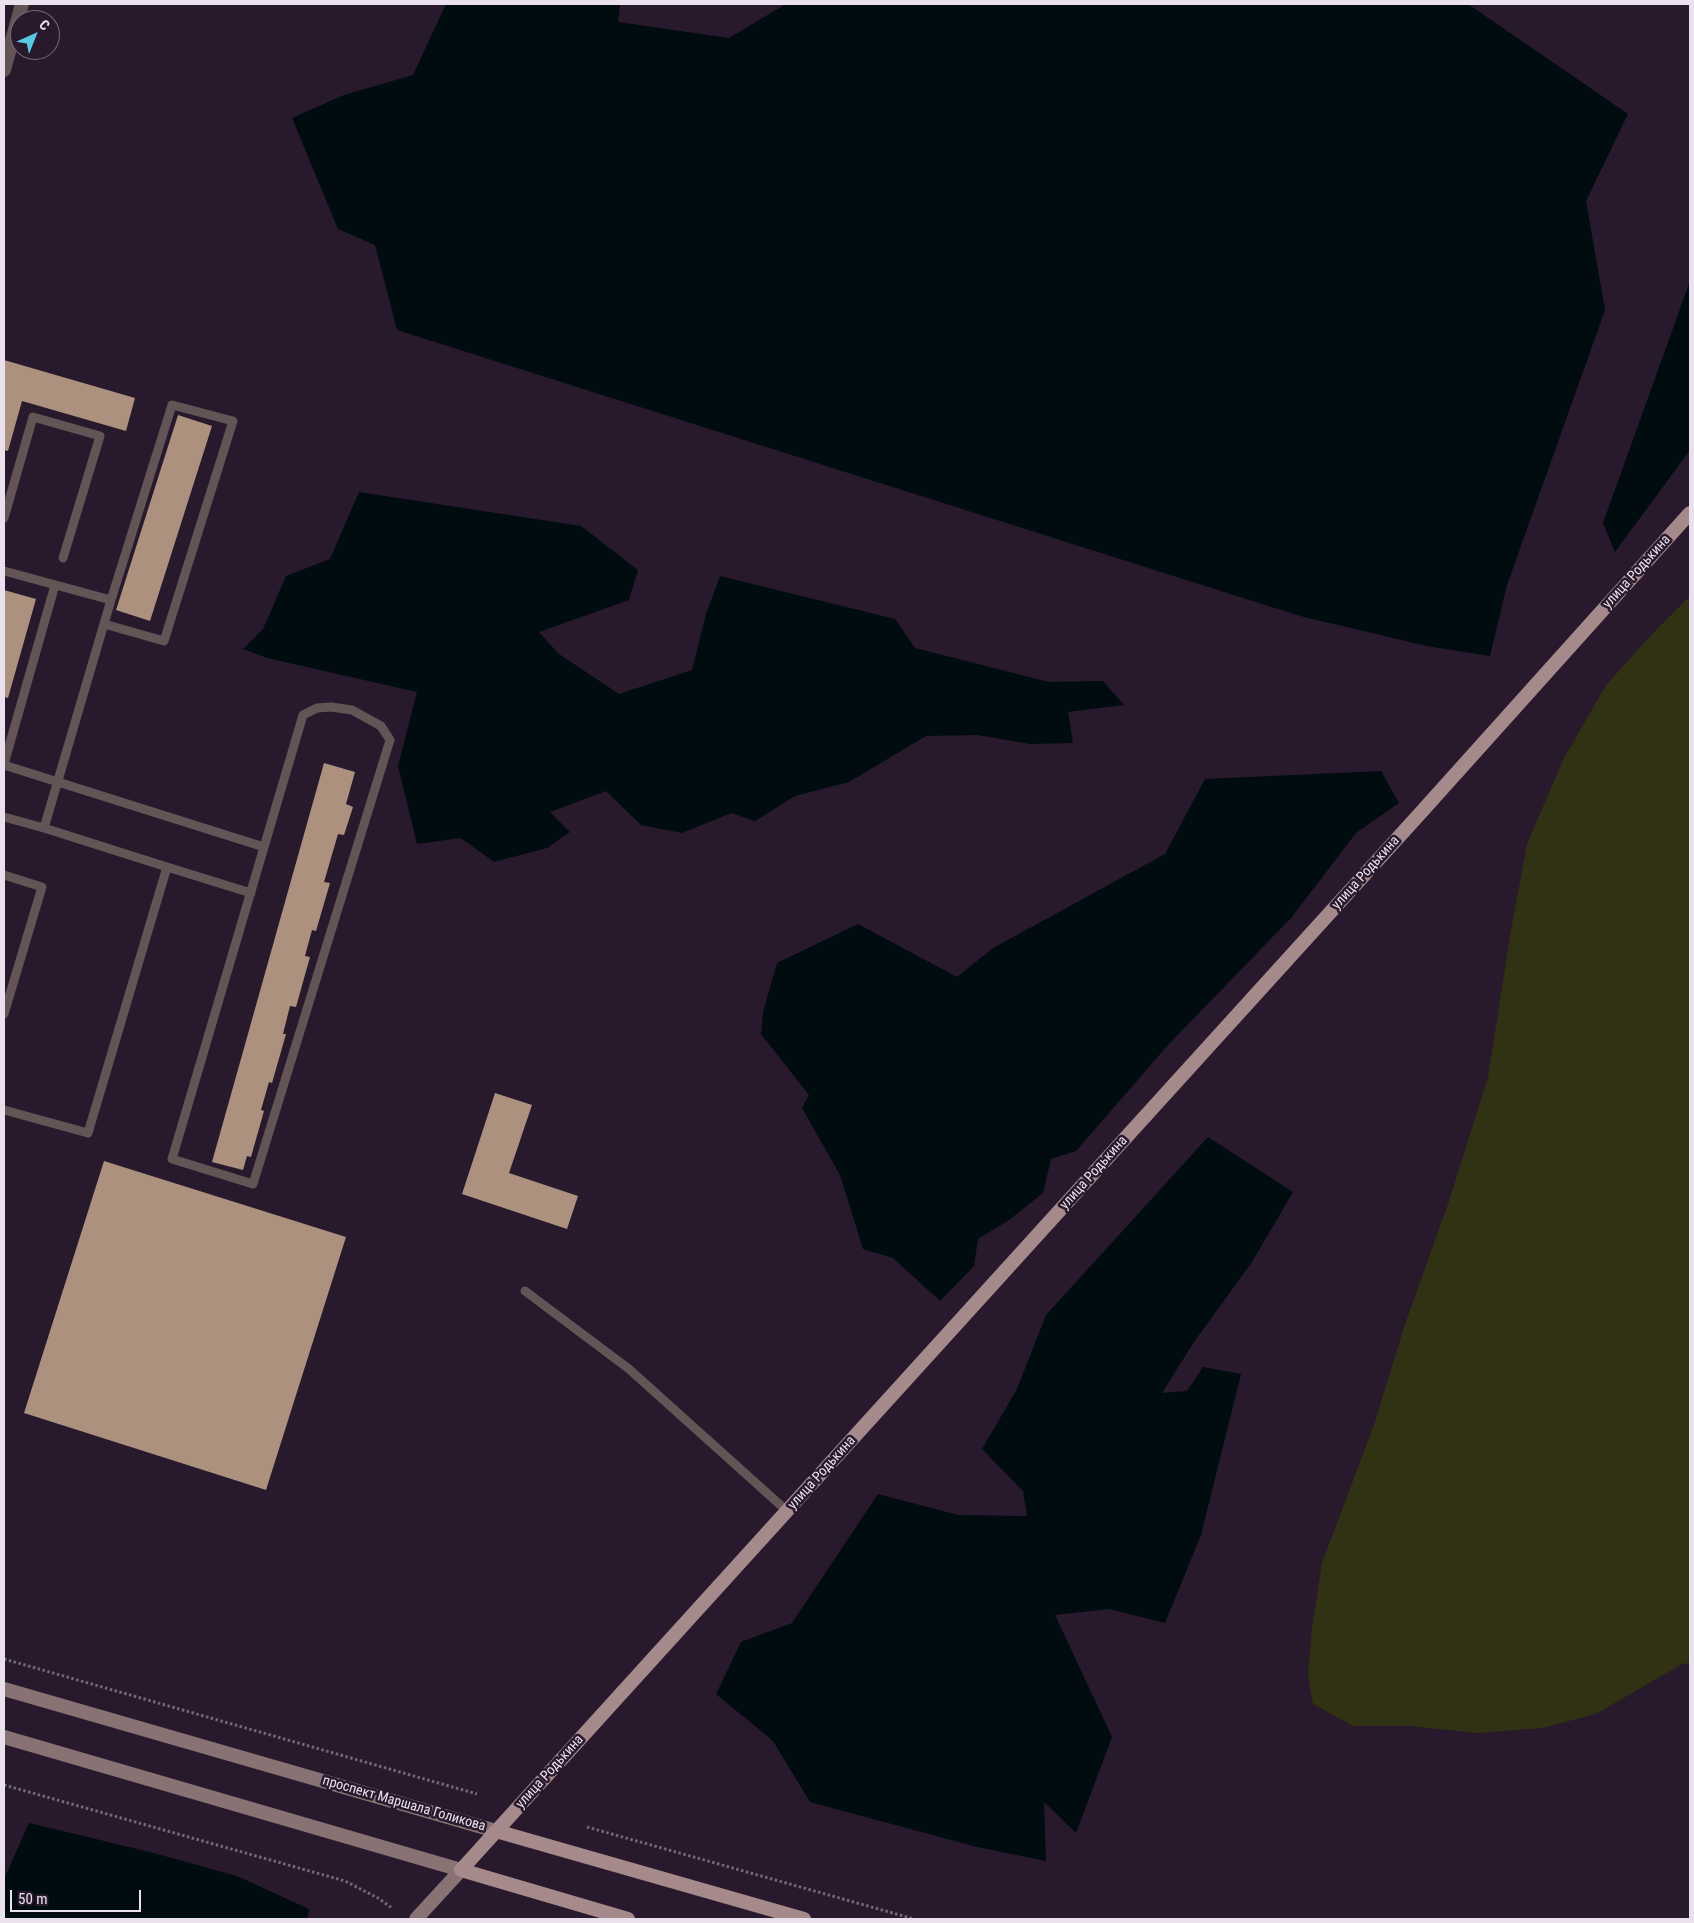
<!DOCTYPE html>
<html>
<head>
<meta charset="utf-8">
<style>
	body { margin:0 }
	#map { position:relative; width:1694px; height:1923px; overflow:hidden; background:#28192d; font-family:"Roboto Condensed",sans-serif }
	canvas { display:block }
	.frame { position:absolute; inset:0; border:5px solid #ebe1ee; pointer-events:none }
	.north { position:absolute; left:10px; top:10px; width:50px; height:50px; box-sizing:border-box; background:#28192d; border:1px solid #76697a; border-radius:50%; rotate:44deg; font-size:14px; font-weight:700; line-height:20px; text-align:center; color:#ebe1ee }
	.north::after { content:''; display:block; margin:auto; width:18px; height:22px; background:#57c9e2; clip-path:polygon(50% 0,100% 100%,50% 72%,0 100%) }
	.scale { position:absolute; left:10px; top:1890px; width:131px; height:22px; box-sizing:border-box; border:2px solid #ebe1ee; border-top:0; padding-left:6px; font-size:15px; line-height:18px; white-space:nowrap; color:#ebe1ee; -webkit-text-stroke:4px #28192d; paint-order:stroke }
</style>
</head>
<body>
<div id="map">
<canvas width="1694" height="1923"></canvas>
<div class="frame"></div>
<div class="north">С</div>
<div class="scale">50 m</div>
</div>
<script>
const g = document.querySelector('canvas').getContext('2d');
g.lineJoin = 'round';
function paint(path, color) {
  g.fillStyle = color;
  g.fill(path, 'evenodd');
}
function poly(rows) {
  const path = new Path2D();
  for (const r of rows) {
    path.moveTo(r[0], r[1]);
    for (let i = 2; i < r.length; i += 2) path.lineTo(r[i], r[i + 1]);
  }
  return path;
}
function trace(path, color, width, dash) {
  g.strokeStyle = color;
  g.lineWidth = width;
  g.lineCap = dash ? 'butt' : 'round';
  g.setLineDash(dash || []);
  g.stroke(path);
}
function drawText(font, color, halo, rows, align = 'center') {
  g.font = font + ' "Roboto Condensed",sans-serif';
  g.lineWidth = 5;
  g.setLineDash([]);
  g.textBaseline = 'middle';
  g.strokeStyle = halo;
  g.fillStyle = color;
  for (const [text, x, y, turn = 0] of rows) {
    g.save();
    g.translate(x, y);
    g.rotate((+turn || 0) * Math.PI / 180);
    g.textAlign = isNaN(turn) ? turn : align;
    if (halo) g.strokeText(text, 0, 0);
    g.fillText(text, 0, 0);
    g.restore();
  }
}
paint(poly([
	[1690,596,1690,1663,1682,1664,1596,1714,1542,1728,1478,1733,1409,1726,1353,1726,1313,1704,1308,1674,1312,1628,1322,1563,1375,1422,1404,1327,1449,1201,1488,1077,1511,930,1527,844,1564,758,1606,685,1654,632]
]), '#303213');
paint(poly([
	[446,4,620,4,618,22,729,38,786,4,1468,4,1628,114,1586,201,1605,310,1507,585,1490,656,1427,646,1300,616,397,330,375,245,338,229,292,118,344,95,413,75],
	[1690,281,1690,450,1615,552,1603,523],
	[359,492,581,526,638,570,629,600,539,632,559,654,619,694,692,670,706,614,720,576,895,619,915,648,1049,682,1103,681,1124,705,1068,712,1073,743,1030,744,977,735,926,736,849,782,795,796,755,821,731,813,682,833,641,825,606,791,550,812,570,832,547,848,494,862,461,838,417,844,398,766,417,692,267,658,243,649,263,629,286,576,330,559],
	[1381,771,1399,803,1356,833,1291,918,1168,1045,1076,1151,1051,1159,1043,1193,1009,1220,978,1239,974,1266,940,1301,893,1258,863,1249,840,1175,802,1108,809,1095,761,1034,763,1012,777,963,858,924,957,977,993,948,1165,854,1205,779],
	[1208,1137,1293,1192,1252,1262,1194,1342,1162,1393,1187,1391,1203,1367,1241,1374,1201,1535,1165,1623,1109,1609,1055,1615,1112,1737,1076,1833,1044,1802,1046,1861,977,1847,810,1802,773,1741,716,1694,741,1642,792,1623,878,1494,958,1515,1027,1516,1023,1491,982,1449,1017,1389,1046,1315],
	[29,1823,150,1852,237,1876,309,1909,307,1919,4,1919,4,1879]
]), '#010c11');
paint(poly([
	[4,360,135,398,126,431,22,401,8,451,4,450],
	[178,415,212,426,150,621,116,610],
	[4,590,36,599,8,698,4,697],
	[324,763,355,772,346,804,353,807,344,835,338,834,324,882,330,883,316,931,312,930,305,956,310,957,296,1007,290,1006,283,1034,286,1034,272,1083,269,1082,261,1110,264,1111,251,1157,247,1156,243,1170,212,1162],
	[495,1093,532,1105,509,1173,578,1196,567,1229,462,1194],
	[104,1161,346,1237,266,1490,24,1413]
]), '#ad917f');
trace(poly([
	[4,1659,477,1794],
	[4,1785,345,1881,378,1898,392,1908],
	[587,1827,914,1919]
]), '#746779', 3, [2.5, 2.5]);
trace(poly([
	[4,518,33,417,100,436,63,558],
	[4,571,111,600],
	[331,707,352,710,381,726,390,740,253,1184,172,1159,303,715,317,708,331,707],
	[4,764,55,585],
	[4,765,264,847],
	[4,817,44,828,111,600,172,405,233,421,164,641,104,624],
	[44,828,167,867],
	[4,875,42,887,4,1014],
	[4,1110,88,1133,167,867,251,893],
	[525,1291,629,1369,787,1511]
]), '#635455', 9);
trace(poly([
	[4,70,22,4]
]), '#635455', 14);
trace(poly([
	[4,1689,496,1831],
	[4,1737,461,1870,416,1919]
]), '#897274', 14);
trace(poly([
	[496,1831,804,1919],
	[628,1919,461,1870,1425,808,1690,513]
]), '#a6898b', 14);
drawText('14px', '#ebe1ee', '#28192d', [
	["улица Родькина",1637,572,-48],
	["улица Родькина",1366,873,-48],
	["улица Родькина",1094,1173,-48],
	["улица Родькина",822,1473,-48],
	["улица Родькина",550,1772,-48],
	["проспект Маршала Голикова",404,1804,16]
]);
</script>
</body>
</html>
